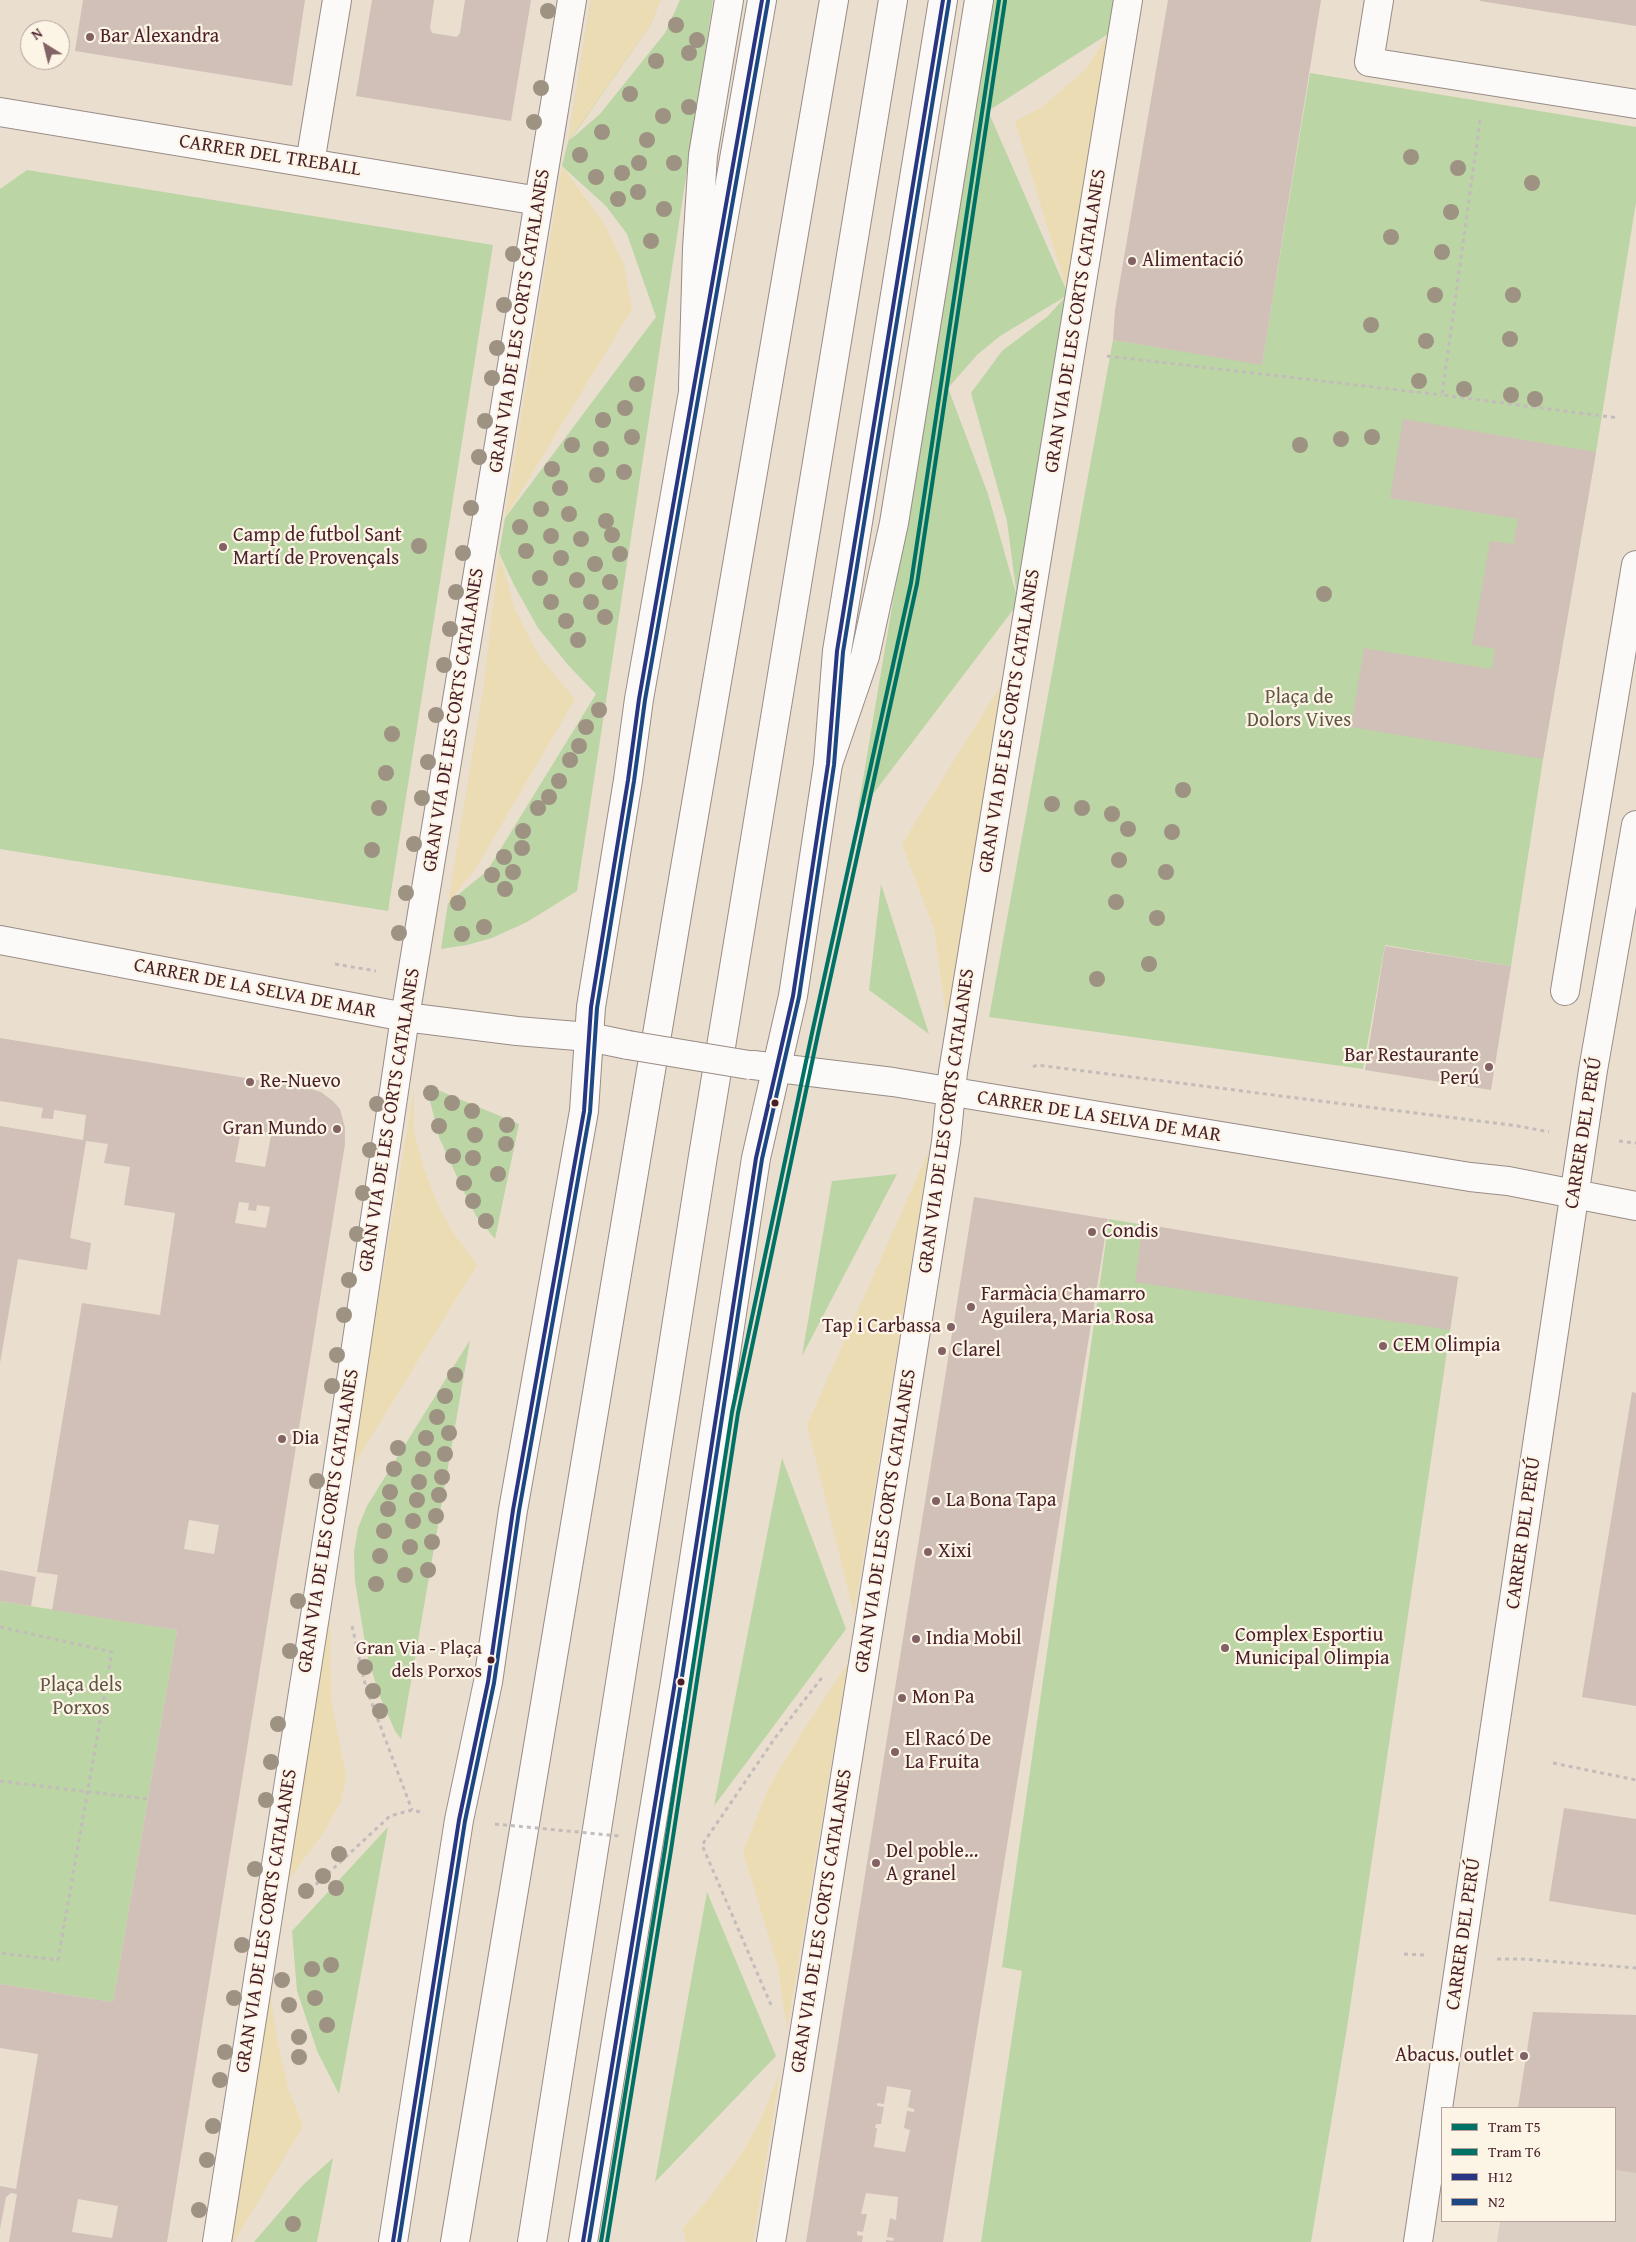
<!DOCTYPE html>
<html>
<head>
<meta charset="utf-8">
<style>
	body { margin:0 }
	#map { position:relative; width:1636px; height:2242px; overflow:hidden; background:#eadecf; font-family:"Gentium Book Plus",serif }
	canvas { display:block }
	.legend { position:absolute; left:1441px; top:2107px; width:175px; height:115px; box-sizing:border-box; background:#fcf5e5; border:1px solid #b59f9b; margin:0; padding:6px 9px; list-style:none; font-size:15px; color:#4a1f2b }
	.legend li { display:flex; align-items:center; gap:10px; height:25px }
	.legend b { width:25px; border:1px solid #b59f9b }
	.north { position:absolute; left:20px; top:20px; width:50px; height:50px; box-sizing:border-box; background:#fcf5e5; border:1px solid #b59f9b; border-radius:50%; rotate:324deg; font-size:14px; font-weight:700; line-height:20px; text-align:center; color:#4a1f2b }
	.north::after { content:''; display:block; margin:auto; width:18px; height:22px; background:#826264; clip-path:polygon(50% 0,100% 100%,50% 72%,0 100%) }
</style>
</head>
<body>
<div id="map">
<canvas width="1636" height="2242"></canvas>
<ul class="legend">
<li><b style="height:6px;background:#007165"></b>Tram T5</li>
<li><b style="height:6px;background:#007165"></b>Tram T6</li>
<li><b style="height:6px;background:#283583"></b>H12</li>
<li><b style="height:6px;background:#1c4883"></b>N2</li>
</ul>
<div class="north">N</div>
</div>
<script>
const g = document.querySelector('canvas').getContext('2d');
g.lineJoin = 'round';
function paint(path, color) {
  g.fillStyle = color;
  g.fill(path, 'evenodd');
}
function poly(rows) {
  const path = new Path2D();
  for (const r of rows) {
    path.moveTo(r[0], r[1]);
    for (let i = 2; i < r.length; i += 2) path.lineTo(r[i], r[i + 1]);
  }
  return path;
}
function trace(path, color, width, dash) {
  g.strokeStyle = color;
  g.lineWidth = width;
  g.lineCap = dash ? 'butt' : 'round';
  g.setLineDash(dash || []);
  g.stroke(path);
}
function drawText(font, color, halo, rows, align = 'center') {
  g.font = font + ' "Gentium Book Plus",serif';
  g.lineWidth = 4.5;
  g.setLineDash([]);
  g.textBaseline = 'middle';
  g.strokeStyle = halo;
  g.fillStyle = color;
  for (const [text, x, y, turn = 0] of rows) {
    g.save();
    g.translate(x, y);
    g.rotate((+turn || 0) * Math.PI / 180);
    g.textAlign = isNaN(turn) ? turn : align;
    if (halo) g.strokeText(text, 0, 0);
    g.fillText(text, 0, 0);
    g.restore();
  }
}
paint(poly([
	[1615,2170,1636,2173,1636,2242,1497,2242,1500,2221,1615,2221]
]), '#dbcec3');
paint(poly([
	[591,0,660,0,651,24,570,140,600,114,665,33,680,0,713,0,577,891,527,922,492,938,467,945,441,949,448,903,487,871,596,694,569,666,538,628,514,585,499,553,505,518,656,317,627,234,606,206,562,166,568,142],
	[994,0,1114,0,1108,34,988,111,1068,294,1019,602,857,815],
	[1066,296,1048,316,1002,351,971,393,1007,521,1017,597,988,494,948,388,977,355,1000,336],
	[1310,73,1636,127,1636,202,1596,452,1543,759,1511,966,1385,945,1363,1069,989,1017,1113,340,1262,364],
	[27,170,493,245,388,911,0,849,0,189],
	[881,884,929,1034,869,990],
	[426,1085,519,1124,495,1239,476,1216,462,1188,439,1137],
	[897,1174,802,1356,832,1181],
	[1109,1219,1458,1277,1347,2028,1311,2242,981,2242,1022,1971,1002,1967],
	[470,1340,401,1739,395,1731,379,1694,367,1655,355,1581,354,1552,358,1528,367,1506],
	[782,1458,846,1629,714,1806],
	[0,1601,177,1630,113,2002,0,1984],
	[388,1827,339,2094,318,2053,297,1991,292,1931],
	[707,1892,776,2056,655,2182],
	[333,2158,317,2242,254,2242,303,2185]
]), '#bbd5a5');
paint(poly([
	[591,0,660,0,651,24,568,142],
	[1108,34,1068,294,1015,121,1044,106,1086,69],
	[562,166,605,225,624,265,632,309,505,518],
	[499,553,516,612,539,656,575,699,476,868,448,903,484,684],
	[1006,677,949,1035,934,929,902,844],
	[414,1089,414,1132,424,1169,438,1205,454,1234,477,1265,350,1471],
	[930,1148,854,1614,807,1425],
	[339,1535,330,1615,331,1699,346,1776,341,1801,325,1830,284,1887],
	[848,1663,787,2030,778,1967,743,1852,769,1787,796,1742],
	[275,1941,271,1999,279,2049,289,2091,303,2126,234,2242,226,2242],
	[780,2073,753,2242,686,2242,683,2228,711,2196,742,2153,760,2121]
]), '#ecdcb4');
paint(poly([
	[83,0,305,0,292,86,75,51],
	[372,0,434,0,430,28,432,33,457,37,460,33,465,0,531,0,511,121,356,96],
	[1168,0,1321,0,1262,365,1113,340,1115,310],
	[1480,0,1636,0,1636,26,1480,1],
	[1403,419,1596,452,1543,759,1351,727,1364,648,1492,669,1495,649,1472,645,1490,541,1513,544,1518,519,1390,498],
	[1385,946,1511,966,1491,1090,1365,1070],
	[0,1038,307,1088,321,1092,334,1102,340,1109,345,1128,345,1144,167,2242,9,2242,17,2194,11,2193,6,2197,0,2229,0,2186,16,2189,38,2054,0,2048,0,1984,113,2002,177,1630,52,1610,58,1575,37,1572,82,1303,160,1315,175,1213,124,1205,130,1167,104,1163,108,1144,86,1141,70,1238,91,1243,87,1270,18,1259,0,1363,0,1126,83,1140,86,1115,54,1110,53,1119,41,1118,43,1108,0,1101],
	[241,1131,271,1136,265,1167,235,1162],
	[239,1202,249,1203,248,1210,256,1211,257,1205,270,1207,266,1228,235,1223],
	[189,1520,219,1525,214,1554,184,1549],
	[78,2199,118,2206,112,2238,72,2232],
	[974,1197,1108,1219,943,2242,886,2242,886,2240,893,2241,894,2238,887,2237,890,2218,896,2220,898,2197,866,2193,861,2214,867,2214,863,2232,857,2231,857,2235,863,2236,862,2242,806,2242],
	[887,2086,911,2090,908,2107,914,2109,914,2112,907,2111,904,2128,910,2130,905,2152,874,2147,877,2128,875,2128,876,2124,881,2124,884,2107,877,2106,877,2103,884,2104],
	[1143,1224,1458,1277,1450,1330,1135,1282],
	[1632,1392,1636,1393,1636,1706,1582,1697],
	[0,1570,36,1577,31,1606,0,1601],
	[1564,1808,1636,1819,1636,1915,1549,1901],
	[1533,2012,1636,2015,1636,2173,1615,2170,1615,2108,1518,2108]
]), '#d0c0b8');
const minor = poly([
	[1379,0,1369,62,1636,104],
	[0,112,539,201],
	[310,163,337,0],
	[0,940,405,1017,517,1031,589,1037,628,1045],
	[1565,991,1636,565],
	[753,1065,893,1082,1470,1177,1508,1181,1636,1206],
	[217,2242,335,1488,405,1017,572,0],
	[771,2242,946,1142,953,1072,1128,0],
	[1418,2242,1593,1070,1636,825]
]);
const major = poly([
	[393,2242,459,1820,488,1682,513,1510,584,1111,591,1007,628,780,639,699,762,0],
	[583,2242,675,1682,756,1158,793,996,828,764,837,651,943,0]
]);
const highway = poly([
	[693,386,697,249,703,155,729,0],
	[828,764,865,656,894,523,979,0],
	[455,2242,680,897,834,0],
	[532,2242,703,1156,893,0]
]);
trace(minor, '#998c86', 30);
trace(major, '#998c86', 30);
trace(highway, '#998c86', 30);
trace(poly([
	[1480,120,1442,395,1618,418],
	[1107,356,1442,395],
	[335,964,376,971],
	[1033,1067,1037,1065,1518,1126,1549,1132],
	[1619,1141,1636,1143],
	[352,1626,366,1688,412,1810],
	[0,1627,112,1652,58,1960,0,1953],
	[1553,1763,1636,1780],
	[0,1781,148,1799],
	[310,1890,390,1816,412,1810,424,1813],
	[1404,1954,1424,1955],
	[1497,1959,1522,1959,1636,1968],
	[771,2005,702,1845,775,1738,824,1675]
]), '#c3bcbb', 3, [4, 4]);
trace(minor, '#fcfaf8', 28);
trace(major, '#fcfaf8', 28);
trace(highway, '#fcfaf8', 28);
const minorBridge = poly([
	[628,1045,749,1065]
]);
trace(minorBridge, '#998c86', 30, []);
trace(poly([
	[495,1824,619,1836]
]), '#c3bcbb', 3, [4, 4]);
trace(minorBridge, '#fcfaf8', 28);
trace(poly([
	[393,2242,459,1820,488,1682,513,1510,584,1111,591,1007,628,780,639,699,762,0],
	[583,2242,675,1682,756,1158,793,996,828,764,837,651,943,0]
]), '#283583', 4);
trace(poly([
	[399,2242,465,1821,494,1683,519,1511,590,1112,597,1008,634,781,645,700,768,1],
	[589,2242,681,1683,762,1159,799,997,834,765,843,652,949,1]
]), '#1c4883', 4);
trace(poly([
	[601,2242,665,1849,732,1412,812,1033,911,583,999,0]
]), '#007165', 4);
trace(poly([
	[607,2242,671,1850,738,1413,818,1034,917,584,1005,1]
]), '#007165', 4);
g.fillStyle = '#9e9283';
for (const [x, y] of [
	[548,11],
	[676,25],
	[697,40],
	[689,53],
	[656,61],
	[541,88],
	[630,94],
	[689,107],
	[663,116],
	[534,122],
	[602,132],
	[647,140],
	[580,155],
	[1411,157],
	[639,163],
	[674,163],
	[1458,168],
	[622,173],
	[596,177],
	[1532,183],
	[638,192],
	[618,199],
	[664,209],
	[1451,212],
	[1391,237],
	[651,241],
	[1442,252],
	[513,254],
	[1435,295],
	[1513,295],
	[504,305],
	[1371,325],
	[1510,339],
	[1426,341],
	[497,348],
	[492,378],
	[1419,381],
	[637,384],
	[1464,389],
	[1511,395],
	[1535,399],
	[625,408],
	[603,420],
	[485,421],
	[632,437],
	[1372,437],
	[1341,439],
	[572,445],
	[1300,445],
	[601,449],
	[479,457],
	[552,469],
	[624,472],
	[597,475],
	[560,488],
	[471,508],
	[541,509],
	[569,514],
	[606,521],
	[520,527],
	[612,535],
	[551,536],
	[581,539],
	[419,546],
	[526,551],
	[463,553],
	[620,554],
	[561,558],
	[595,564],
	[540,578],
	[577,580],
	[610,582],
	[456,592],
	[1324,594],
	[551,602],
	[591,602],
	[605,617],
	[566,621],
	[450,629],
	[578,640],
	[444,665],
	[599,710],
	[436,715],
	[586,727],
	[392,734],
	[579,746],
	[570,760],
	[428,762],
	[386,773],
	[559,781],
	[1183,790],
	[549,797],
	[422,798],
	[1052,804],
	[379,808],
	[538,808],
	[1082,808],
	[1112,814],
	[1128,829],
	[523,831],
	[1172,832],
	[414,844],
	[522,848],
	[372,850],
	[504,857],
	[1119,860],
	[513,872],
	[1166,872],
	[492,875],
	[505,889],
	[406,893],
	[1116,902],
	[458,903],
	[1157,918],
	[484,927],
	[399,933],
	[462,934],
	[1149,964],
	[1097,979],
	[431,1093],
	[452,1103],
	[377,1104],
	[472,1111],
	[507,1125],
	[439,1126],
	[475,1135],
	[506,1144],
	[370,1150],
	[453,1156],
	[473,1158],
	[498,1174],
	[464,1183],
	[363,1193],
	[473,1201],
	[486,1221],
	[357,1234],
	[349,1280],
	[344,1315],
	[337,1355],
	[455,1375],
	[332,1386],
	[445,1396],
	[437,1417],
	[449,1433],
	[426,1438],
	[398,1448],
	[445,1454],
	[423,1459],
	[394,1469],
	[442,1477],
	[317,1481],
	[419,1482],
	[390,1492],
	[439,1495],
	[417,1500],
	[388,1509],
	[436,1516],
	[413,1521],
	[384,1531],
	[432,1542],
	[410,1547],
	[380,1556],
	[428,1570],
	[405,1575],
	[376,1584],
	[298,1601],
	[290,1651],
	[365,1667],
	[373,1691],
	[380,1711],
	[278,1724],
	[271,1762],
	[266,1800],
	[339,1854],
	[255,1869],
	[323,1876],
	[336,1888],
	[306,1891],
	[242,1945],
	[331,1965],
	[312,1969],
	[282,1980],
	[234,1998],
	[315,1998],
	[289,2005],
	[327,2025],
	[299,2037],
	[225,2052],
	[299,2057],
	[220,2080],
	[213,2126],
	[207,2160],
	[199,2210],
	[293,2224]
]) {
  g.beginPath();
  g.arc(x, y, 8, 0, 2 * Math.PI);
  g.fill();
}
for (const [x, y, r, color] of [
	[90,37,5,"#826264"],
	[1132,261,5,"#826264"],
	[223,547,5,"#826264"],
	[1489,1067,5,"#826264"],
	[250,1082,5,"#826264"],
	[775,1103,4.5,"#4a1f2b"],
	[337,1129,5,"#826264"],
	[1092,1232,5,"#826264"],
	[971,1307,5,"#826264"],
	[951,1327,5,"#826264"],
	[1383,1346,5,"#826264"],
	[942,1351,5,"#826264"],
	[282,1439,5,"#826264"],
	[936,1501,5,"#826264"],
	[928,1552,5,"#826264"],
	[916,1639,5,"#826264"],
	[1225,1648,5,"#826264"],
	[491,1660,4.5,"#4a1f2b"],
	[681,1682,4.5,"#4a1f2b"],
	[902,1698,5,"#826264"],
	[895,1752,5,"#826264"],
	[876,1863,5,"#826264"],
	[1524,2056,5,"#826264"]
]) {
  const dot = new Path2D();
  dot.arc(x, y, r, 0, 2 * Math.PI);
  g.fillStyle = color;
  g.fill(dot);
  trace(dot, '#fcf5e5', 2);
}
drawText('19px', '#4a1f2b', '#fcf5e5', [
	["Gran Via - Plaça",482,1649],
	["dels Porxos",482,1672]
], 'right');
drawText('20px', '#4a1f2b', '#fcf5e5', [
	["Bar Alexandra",100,37],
	["Alimentació",1142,261],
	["Camp de futbol Sant",233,536],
	["Martí de Provençals",233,559],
	["Bar Restaurante",1479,1056,"right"],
	["Perú",1479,1079,"right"],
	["Re-Nuevo",260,1082],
	["Gran Mundo",327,1129,"right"],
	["Condis",1102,1232],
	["Farmàcia Chamarro",981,1295],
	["Aguilera, Maria Rosa",981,1318],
	["Tap i Carbassa",941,1327,"right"],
	["CEM Olimpia",1393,1346],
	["Clarel",952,1351],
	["Dia",292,1439],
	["La Bona Tapa",946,1501],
	["Xixi",938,1552],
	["Complex Esportiu",1235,1636],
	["Municipal Olimpia",1235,1659],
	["India Mobil",926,1639],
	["Mon Pa",912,1698],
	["El Racó De",905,1740],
	["La Fruita",905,1763],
	["Del poble...",886,1852],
	["A granel",886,1875],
	["Abacus. outlet",1514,2056,"right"]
], 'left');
drawText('20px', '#4a1f2b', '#fcf5e5', [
	["CARRER DEL TREBALL",270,156,9],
	["GRAN VIA DE LES CORTS CATALANES",520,321,-81],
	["GRAN VIA DE LES CORTS CATALANES",1076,321,-81],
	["GRAN VIA DE LES CORTS CATALANES",454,720,-81],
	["GRAN VIA DE LES CORTS CATALANES",1010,721,-81],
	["CARRER DE LA SELVA DE MAR",255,989,11],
	["CARRER DE LA SELVA DE MAR",1099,1117,9],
	["GRAN VIA DE LES CORTS CATALANES",390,1120,-81],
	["GRAN VIA DE LES CORTS CATALANES",947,1121,-82],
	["CARRER DEL PERÚ",1584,1133,-81],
	["GRAN VIA DE LES CORTS CATALANES",329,1521,-81],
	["GRAN VIA DE LES CORTS CATALANES",886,1521,-81],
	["CARRER DEL PERÚ",1524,1533,-82],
	["GRAN VIA DE LES CORTS CATALANES",267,1921,-81],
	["GRAN VIA DE LES CORTS CATALANES",822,1921,-81],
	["CARRER DEL PERÚ",1464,1934,-82]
]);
drawText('20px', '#605445', '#fcf5e5', [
	["Plaça de",1299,698],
	["Dolors Vives",1299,721],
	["Plaça dels",81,1686],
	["Porxos",81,1709]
]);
</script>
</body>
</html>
